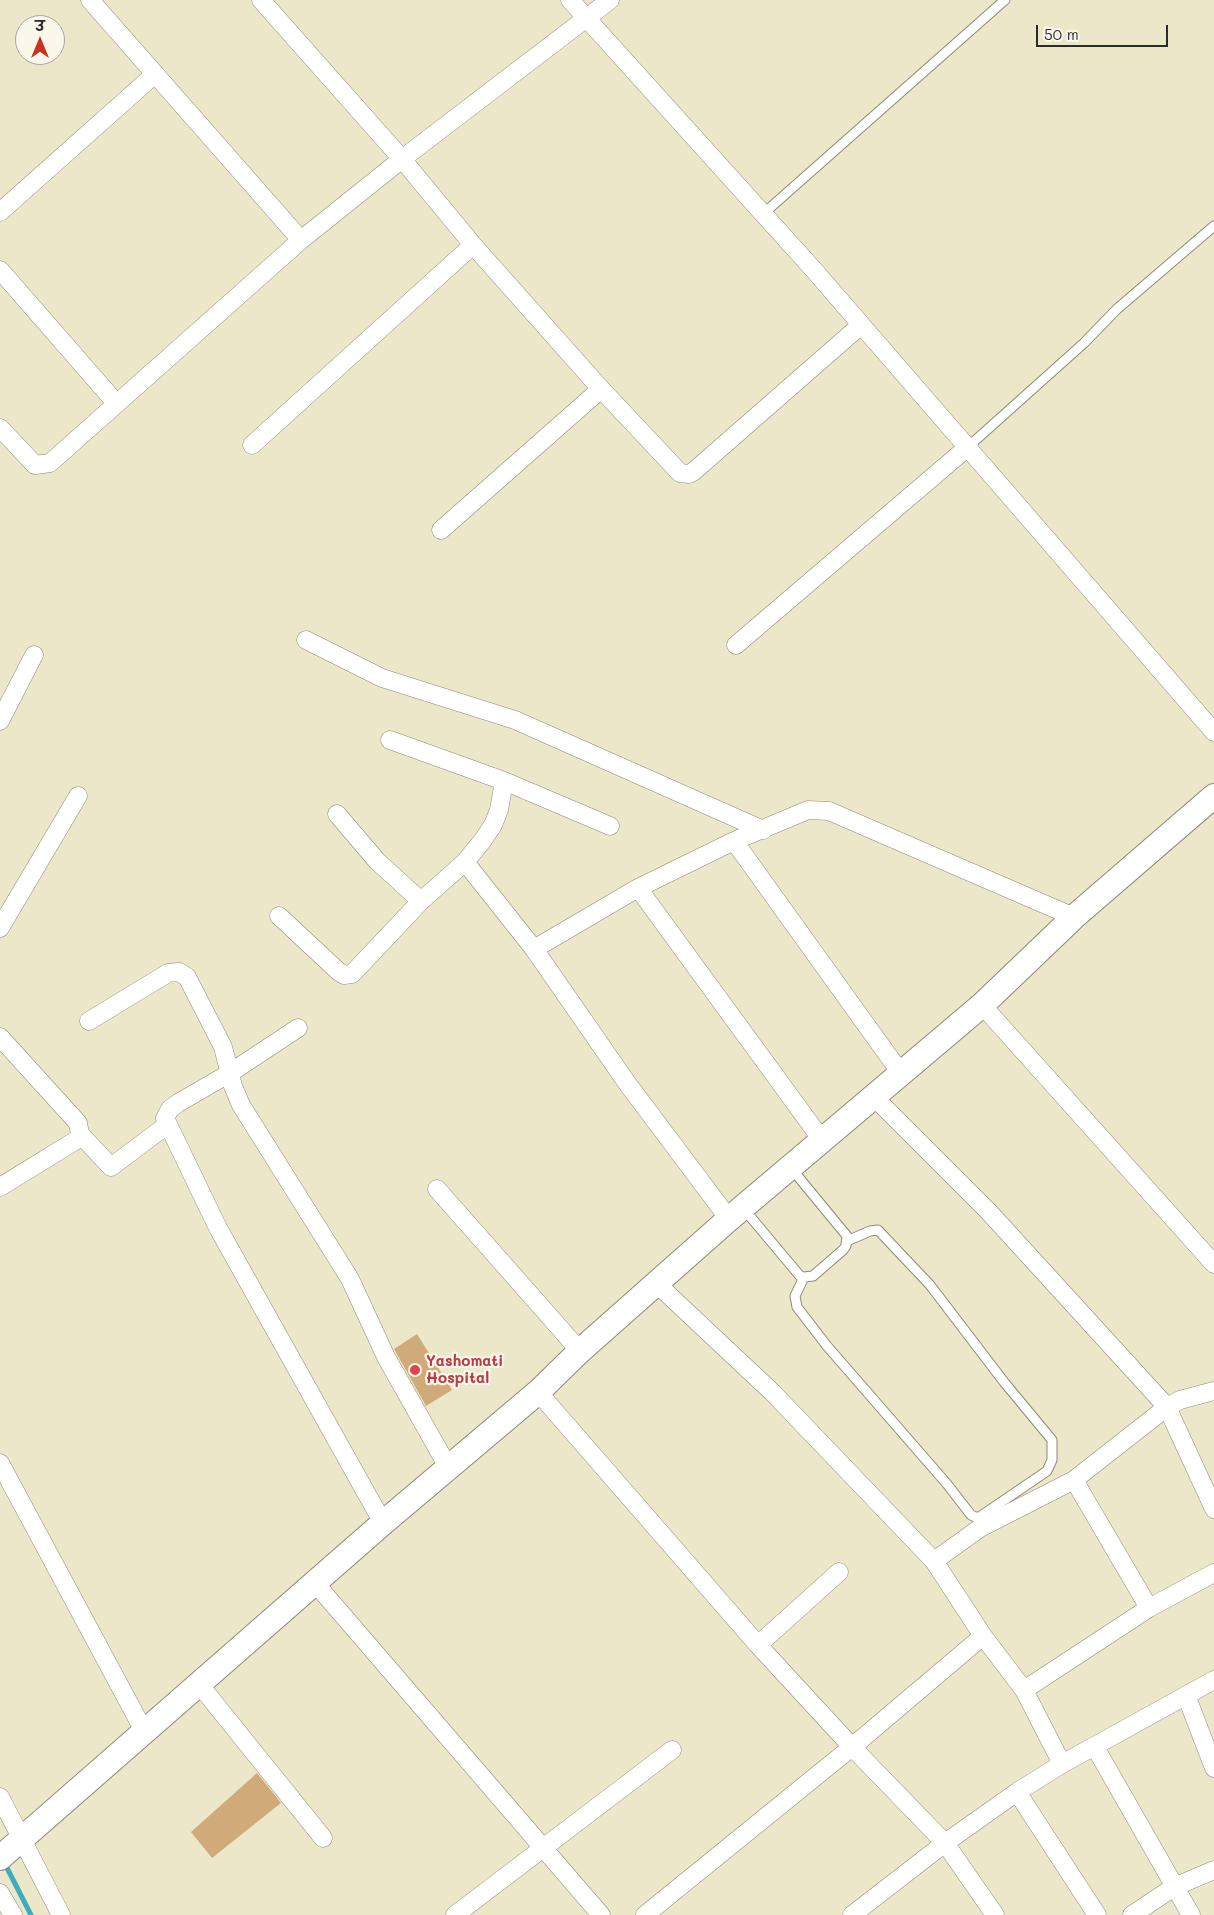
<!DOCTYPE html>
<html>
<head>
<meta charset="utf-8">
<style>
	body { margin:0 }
	#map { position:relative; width:1214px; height:1915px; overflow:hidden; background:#ede7c9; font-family:Mali,"Playpen Sans Deva",sans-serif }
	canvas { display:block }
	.north { position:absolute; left:15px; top:15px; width:50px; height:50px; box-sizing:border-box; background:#fbf7ec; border:1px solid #a8a59f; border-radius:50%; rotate:0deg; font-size:14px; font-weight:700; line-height:20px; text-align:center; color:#2b2b2b }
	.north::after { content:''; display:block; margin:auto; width:18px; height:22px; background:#c8321e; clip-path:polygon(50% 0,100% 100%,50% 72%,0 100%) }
	.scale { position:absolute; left:1036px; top:25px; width:132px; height:22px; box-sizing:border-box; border:2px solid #2b2b2b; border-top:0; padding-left:6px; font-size:15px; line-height:18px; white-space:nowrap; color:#2b2b2b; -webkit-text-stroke:4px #fbf7ec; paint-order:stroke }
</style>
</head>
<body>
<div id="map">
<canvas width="1214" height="1915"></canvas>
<div class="north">उ</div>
<div class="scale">50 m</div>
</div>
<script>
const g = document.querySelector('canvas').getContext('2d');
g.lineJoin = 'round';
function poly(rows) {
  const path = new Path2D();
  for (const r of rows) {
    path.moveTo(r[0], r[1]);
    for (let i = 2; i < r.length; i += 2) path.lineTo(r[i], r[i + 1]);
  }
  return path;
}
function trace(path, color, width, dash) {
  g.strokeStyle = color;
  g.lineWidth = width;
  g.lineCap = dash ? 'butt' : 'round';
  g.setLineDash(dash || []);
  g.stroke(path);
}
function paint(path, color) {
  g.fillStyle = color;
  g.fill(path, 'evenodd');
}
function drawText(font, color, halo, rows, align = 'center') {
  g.font = font + ' Mali,sans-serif';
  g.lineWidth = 4.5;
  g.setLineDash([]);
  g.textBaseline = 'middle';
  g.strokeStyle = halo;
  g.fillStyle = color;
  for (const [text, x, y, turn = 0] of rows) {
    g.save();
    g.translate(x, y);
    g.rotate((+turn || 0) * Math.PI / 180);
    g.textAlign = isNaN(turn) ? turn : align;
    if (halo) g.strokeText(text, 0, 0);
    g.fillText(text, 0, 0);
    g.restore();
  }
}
trace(poly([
	[4,1862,31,1915]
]), '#3eacbb', 5);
paint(poly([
	[417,1334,452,1390,426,1406,394,1349],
	[257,1773,281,1803,212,1858,191,1832]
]), '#d0ab79');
const service = poly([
	[763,214,1005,0],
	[969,446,1084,343,1117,309,1214,226],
	[743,1208,800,1276,804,1277,813,1276,843,1250,846,1246,847,1236,791,1168],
	[804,1277,795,1296,797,1307,827,1346,947,1484,971,1515,978,1518,1047,1471,1052,1460,1052,1440,1004,1382,930,1285,878,1230,870,1231,847,1241]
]);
const minor = poly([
	[90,0,301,240],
	[261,0,402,159,473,245,601,389,680,473,689,474,693,472,861,325],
	[570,0,813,269,1214,732],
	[0,212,155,74],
	[0,270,116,403],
	[0,428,35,465,50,463,301,240,402,159,610,0],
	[252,445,473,245],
	[441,530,601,389],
	[306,640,382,678,515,720,763,830],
	[736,645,969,446],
	[0,721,34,655],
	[390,740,504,781,610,826],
	[337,814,377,861,421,901],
	[734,841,900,1072],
	[465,862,534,949,627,1083,729,1219],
	[638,888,822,1140],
	[279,916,338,971,344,975,352,974,421,901,465,862,483,840,493,825,499,810,504,781],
	[0,928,78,796],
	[534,949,638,888,734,841,808,810,829,811,1074,917],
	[982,1005,1214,1264],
	[89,1021,168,973,179,972,187,977,223,1047,233,1086,241,1105,350,1279,386,1357,448,1467],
	[298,1028,230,1073,178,1103,170,1109,165,1118,218,1228,383,1523],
	[0,1037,78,1123,80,1134,78,1139,0,1187],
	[873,1096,989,1212,1167,1407,1214,1509],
	[80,1134,111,1167,167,1125],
	[437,1189,580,1351],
	[657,1284,772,1392,934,1561,983,1636,1024,1690,1062,1764],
	[538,1392,758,1645,852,1747,945,1843,995,1915],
	[0,1463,144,1731],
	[1074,1480,1149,1608],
	[934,1561,980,1528,1074,1480,1167,1407,1180,1400,1214,1391],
	[315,1583,601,1915],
	[758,1645,839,1572],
	[199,1684,323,1838],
	[1024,1690,1149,1608,1214,1573],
	[1186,1695,1214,1768],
	[1095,1747,1191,1915],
	[1017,1792,1097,1915],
	[0,1797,61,1915],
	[0,1893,13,1915],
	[455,1915,672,1750],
	[645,1915,852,1747,983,1636],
	[852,1915,945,1843,1017,1792,1062,1764,1214,1680],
	[1132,1915,1174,1887,1214,1870]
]);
const secondary = poly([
	[0,1858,383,1523,538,1392,580,1351,729,1219,982,1005,1074,917,1214,796]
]);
trace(service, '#8c897a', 11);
trace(minor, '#8c897a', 19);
trace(secondary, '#8c897a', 26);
trace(service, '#fff', 9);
trace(minor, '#fff', 18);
trace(secondary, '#fff', 24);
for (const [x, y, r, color] of [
	[415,1370,6,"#e0444e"]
]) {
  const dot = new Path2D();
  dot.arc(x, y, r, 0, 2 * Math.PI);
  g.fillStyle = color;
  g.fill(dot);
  trace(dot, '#fbf7ec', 2);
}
drawText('bold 15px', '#be3a42', '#fbf7ec', [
	["Yashomati",426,1361],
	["Hospital",426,1378]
], 'left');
</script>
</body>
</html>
